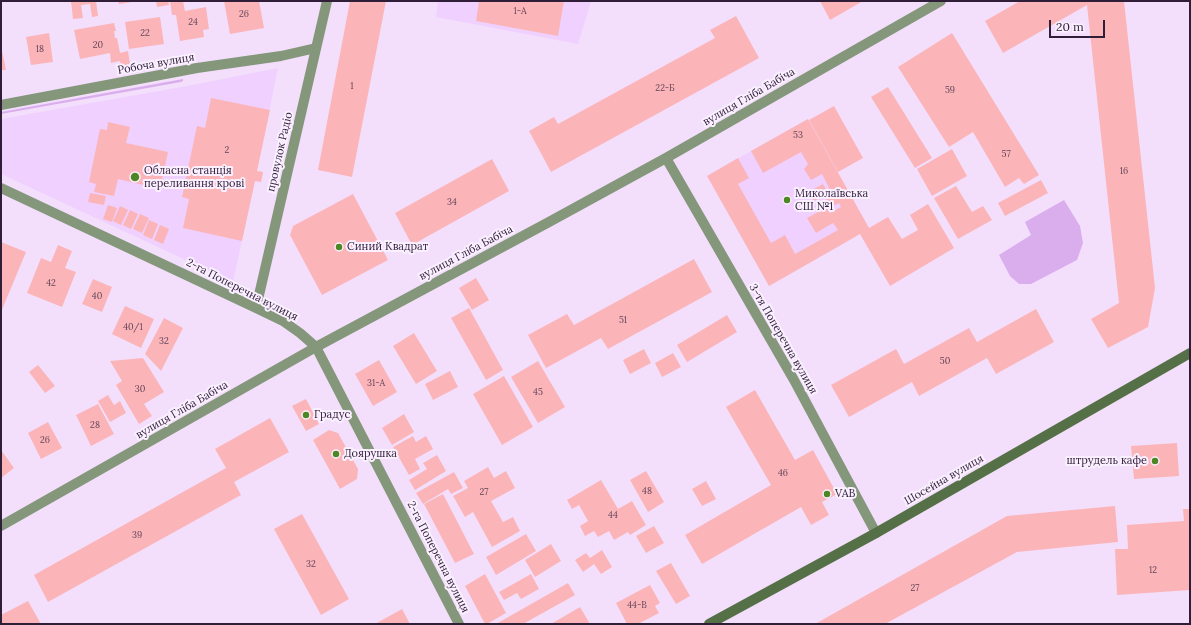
<!DOCTYPE html>
<html>
<head>
<meta charset="utf-8">
<style>
	body { margin:0 }
	#map { position:relative; width:1191px; height:625px; overflow:hidden; background:#f3dffc; font-family:Lora,serif }
	canvas { display:block }
	.frame { position:absolute; inset:0; border:2px solid #301d38; pointer-events:none }
	.scale { position:absolute; left:1049px; top:20px; width:56px; height:18px; box-sizing:border-box; border:2px solid #301d38; border-top:0; padding-left:5px; font-size:12px; line-height:14px; white-space:nowrap; color:#301d38; -webkit-text-stroke:3px #faf0ff; paint-order:stroke }
</style>
</head>
<body>
<div id="map">
<canvas width="1191" height="625"></canvas>
<div class="frame"></div>
<div class="scale">20 m</div>
</div>
<script>
const g = document.querySelector('canvas').getContext('2d');
g.lineJoin = 'round';
function paint(path, color) {
  g.fillStyle = color;
  g.fill(path, 'evenodd');
}
function poly(rows) {
  const path = new Path2D();
  for (const r of rows) {
    path.moveTo(r[0], r[1]);
    for (let i = 2; i < r.length; i += 2) path.lineTo(r[i], r[i + 1]);
  }
  return path;
}
function trace(path, color, width, dash) {
  g.strokeStyle = color;
  g.lineWidth = width;
  g.lineCap = dash ? 'butt' : 'round';
  g.setLineDash(dash || []);
  g.stroke(path);
}
function drawText(font, color, halo, rows, align = 'center') {
  g.font = font + ' Lora,serif';
  g.lineWidth = 4;
  g.setLineDash([]);
  g.textBaseline = 'middle';
  g.strokeStyle = halo;
  g.fillStyle = color;
  for (const [text, x, y, turn = 0] of rows) {
    g.save();
    g.translate(x, y);
    g.rotate((+turn || 0) * Math.PI / 180);
    g.textAlign = isNaN(turn) ? turn : align;
    if (halo) g.strokeText(text, 0, 0);
    g.fillText(text, 0, 0);
    g.restore();
  }
}
paint(poly([
	[438,1,591,1,578,44,436,17],
	[278,68,257,171,263,172,261,182,255,181,233,282,1,174,1,119,187,86],
	[808,119,869,228,845,243,769,286,707,176]
]), '#f0d0fe');
paint(poly([
	[183,79,183,81,181,82,1,114,1,112],
	[1064,200,1080,226,1083,243,1077,260,1031,284,1019,284,1010,276,999,255,1031,235,1025,222]
]), '#daaeed');
paint(poly([
	[71,1,96,1,98,16,92,17,90,4,81,5,83,18,73,19],
	[118,1,132,1,132,2,119,4],
	[156,1,168,1,169,5,157,7],
	[170,1,183,1,185,11,206,7,209,29,203,30,204,37,180,41,176,15,172,15],
	[224,1,259,1,264,28,230,34],
	[350,1,386,1,352,177,318,170],
	[479,1,564,1,558,36,476,21],
	[820,1,863,1,830,20],
	[1020,1,1124,1,1155,288,1148,327,1108,348,1091,319,1119,303,1087,5,1003,53,985,21],
	[736,16,759,58,551,172,529,131,554,117,558,124,715,38,710,30],
	[160,17,164,44,129,49,125,22],
	[114,23,116,31,114,31,115,38,117,38,120,53,128,51,130,64,121,66,120,61,111,63,110,53,80,59,74,30],
	[49,33,53,62,31,65,26,37],
	[952,33,1039,175,1024,184,1019,178,1005,187,973,132,949,147,898,67],
	[1,46,6,70,1,70],
	[888,87,932,158,915,168,871,97],
	[211,98,270,110,257,171,263,172,261,182,255,181,242,241,183,228,189,199,182,197,197,126,205,128],
	[834,106,863,158,838,172,809,120],
	[808,119,869,228,888,217,902,239,918,230,910,215,928,204,954,248,890,286,860,234,769,286,707,176,738,158,749,178,738,184,771,243,785,235,795,254,838,230,833,223,816,233,807,218,827,207,830,213,841,207,839,203,831,207,824,196,814,201,808,192,823,184,827,191,830,190,822,174,811,180,804,169,808,164,801,152,763,173,751,151],
	[108,122,130,127,126,143,168,152,160,189,118,179,114,196,94,192,96,184,89,182,100,129,107,130],
	[952,149,967,176,932,196,917,169],
	[492,159,509,191,412,245,395,213],
	[1041,180,1048,193,1005,216,998,203],
	[956,186,972,212,983,206,992,220,958,239,934,198],
	[90,193,106,196,104,205,88,202],
	[353,194,388,260,322,295,290,235,293,226],
	[108,205,117,208,112,222,103,219],
	[120,206,128,210,121,225,113,221],
	[130,210,138,214,131,229,123,225],
	[140,214,149,218,142,233,133,229],
	[149,220,158,224,152,239,143,235],
	[160,225,169,229,163,244,154,240],
	[1,242,26,252,1,312],
	[58,245,72,251,65,268,76,272,62,307,27,293,41,258,51,262],
	[694,259,712,292,608,349,601,338,546,368,528,335,567,314,574,325],
	[476,278,489,300,472,310,459,288],
	[93,279,112,287,102,312,82,304],
	[125,306,154,319,141,348,112,334],
	[469,308,503,370,486,380,451,318],
	[1036,309,1054,342,996,374,987,358,919,396,912,382,849,417,831,385,896,349,904,364,969,328,977,342],
	[727,315,737,332,687,362,677,345],
	[164,318,183,328,161,371,145,354],
	[414,333,437,371,416,384,393,346],
	[644,349,651,363,630,374,623,360],
	[673,353,681,367,662,377,655,363],
	[143,358,164,392,144,404,152,416,139,424,116,385,122,381,110,361],
	[379,360,397,392,373,406,355,374],
	[538,361,565,407,538,423,511,377],
	[38,365,55,386,45,393,29,372],
	[450,371,458,387,433,400,425,384],
	[504,376,533,427,502,445,473,394],
	[755,390,795,460,813,450,837,494,822,502,829,515,811,525,801,507,702,564,685,535,771,485,726,407],
	[108,395,114,405,120,401,126,413,110,422,98,401],
	[306,399,319,424,306,431,292,406],
	[98,404,114,434,91,446,76,415],
	[404,414,414,432,392,445,382,428],
	[270,418,289,452,234,482,241,495,48,602,34,575,226,468,215,449],
	[48,422,62,448,41,459,28,433],
	[329,430,338,433,358,469,357,479,340,489,313,440],
	[413,436,416,442,426,436,433,449,415,459,420,469,409,475,393,447],
	[1177,443,1179,476,1134,479,1131,446],
	[1,450,14,468,1,478],
	[437,455,446,471,415,490,409,480,427,469,423,463],
	[488,467,494,478,506,471,515,488,491,501,503,522,513,517,520,531,492,547,473,512,465,517,453,496,468,488,464,481],
	[646,471,664,502,648,512,630,480],
	[454,472,463,488,451,494,448,489,423,504,416,493],
	[601,480,618,509,632,501,646,525,630,535,628,532,614,540,609,531,598,537,594,531,585,536,580,526,588,521,579,505,572,509,567,500],
	[706,481,716,499,702,506,692,489],
	[443,494,474,554,455,563,424,504],
	[1115,506,1118,542,1017,552,885,624,815,624,1007,516],
	[1183,509,1190,509,1190,590,1117,595,1115,549,1128,549,1127,525,1184,521],
	[302,514,349,599,321,615,274,529],
	[654,526,664,543,646,553,636,536],
	[526,534,536,551,496,575,486,557],
	[551,544,561,561,535,577,525,560],
	[602,550,612,567,601,574,594,564,583,572,575,560,586,553,590,558],
	[671,563,690,596,676,604,656,571],
	[485,574,506,613,487,624,485,624,465,586],
	[531,574,539,589,521,599,517,593,504,600,499,592],
	[568,583,575,595,523,624,496,624],
	[650,585,660,603,655,606,659,613,638,624,627,624,616,603],
	[28,601,41,624,1,624,1,615],
	[580,607,590,624,551,624],
	[402,609,410,624,375,624]
]), '#fbb5b9');
trace(poly([
	[1,105,197,68,281,56,316,48],
	[666,158,794,380,876,533],
	[1,188,256,308,283,321,300,333,316,347,459,624],
	[256,308,327,1],
	[1,526,316,347,549,222,666,158,941,1]
]), '#84977b', 10);
trace(poly([
	[709,624,876,533,1190,353]
]), '#557047', 10);
for (const [x, y, r, color] of [
	[135,177,5,"#4c8724"],
	[787,200,4,"#4c8724"],
	[339,247,4,"#4c8724"],
	[306,415,4,"#4c8724"],
	[336,454,4,"#4c8724"],
	[1155,461,4,"#4c8724"],
	[827,494,4,"#4c8724"]
]) {
  const dot = new Path2D();
  dot.arc(x, y, r, 0, 2 * Math.PI);
  g.fillStyle = color;
  g.fill(dot);
  trace(dot, '#faf0ff', 1.5);
}
drawText('9px', '#634358', null, [
	["1-А",520,11],
	["26",244,14],
	["24",193,22],
	["22",145,33],
	["20",98,45],
	["18",40,49],
	["1",352,86],
	["22-Б",665,88],
	["59",950,90],
	["53",798,135],
	["2",227,150],
	["57",1006,154],
	["16",1124,171],
	["34",452,202],
	["42",51,283],
	["40",97,296],
	["51",623,320],
	["40/1",133,327],
	["32",164,341],
	["50",945,361],
	["31-А",376,383],
	["30",140,389],
	["45",538,392],
	["28",95,425],
	["26",45,440],
	["46",783,473],
	["48",647,491],
	["27",484,492],
	["44",613,515],
	["39",137,535],
	["32",311,564],
	["12",1153,570],
	["27",915,588],
	["44-В",637,605]
]);
drawText('11px', '#301d38', '#faf0ff', [
	["Робоча вулиця",156,64,-10],
	["вулиця Гліба Бабіча",749,97,-30],
	["провулок Радіо",280,152,-77],
	["вулиця Гліба Бабіча",466,253,-28],
	["2-га Поперечна вулиця",242,290,27],
	["3-тя Поперечна вулиця",783,339,60],
	["вулиця Гліба Бабіча",182,410,-30],
	["Шосейна вулиця",944,480,-30],
	["2-га Поперечна вулиця",438,557,63]
]);
drawText('11px', '#301d38', '#faf0ff', [
	["Обласна станція",144,171],
	["переливання крові",144,184],
	["Миколаївська",795,194],
	["СШ №1",795,207],
	["Синий Квадрат",347,247],
	["Градус",314,415],
	["Доярушка",344,454],
	["штрудель кафе",1147,461,"right"],
	["VAB",835,494]
], 'left');
</script>
</body>
</html>
